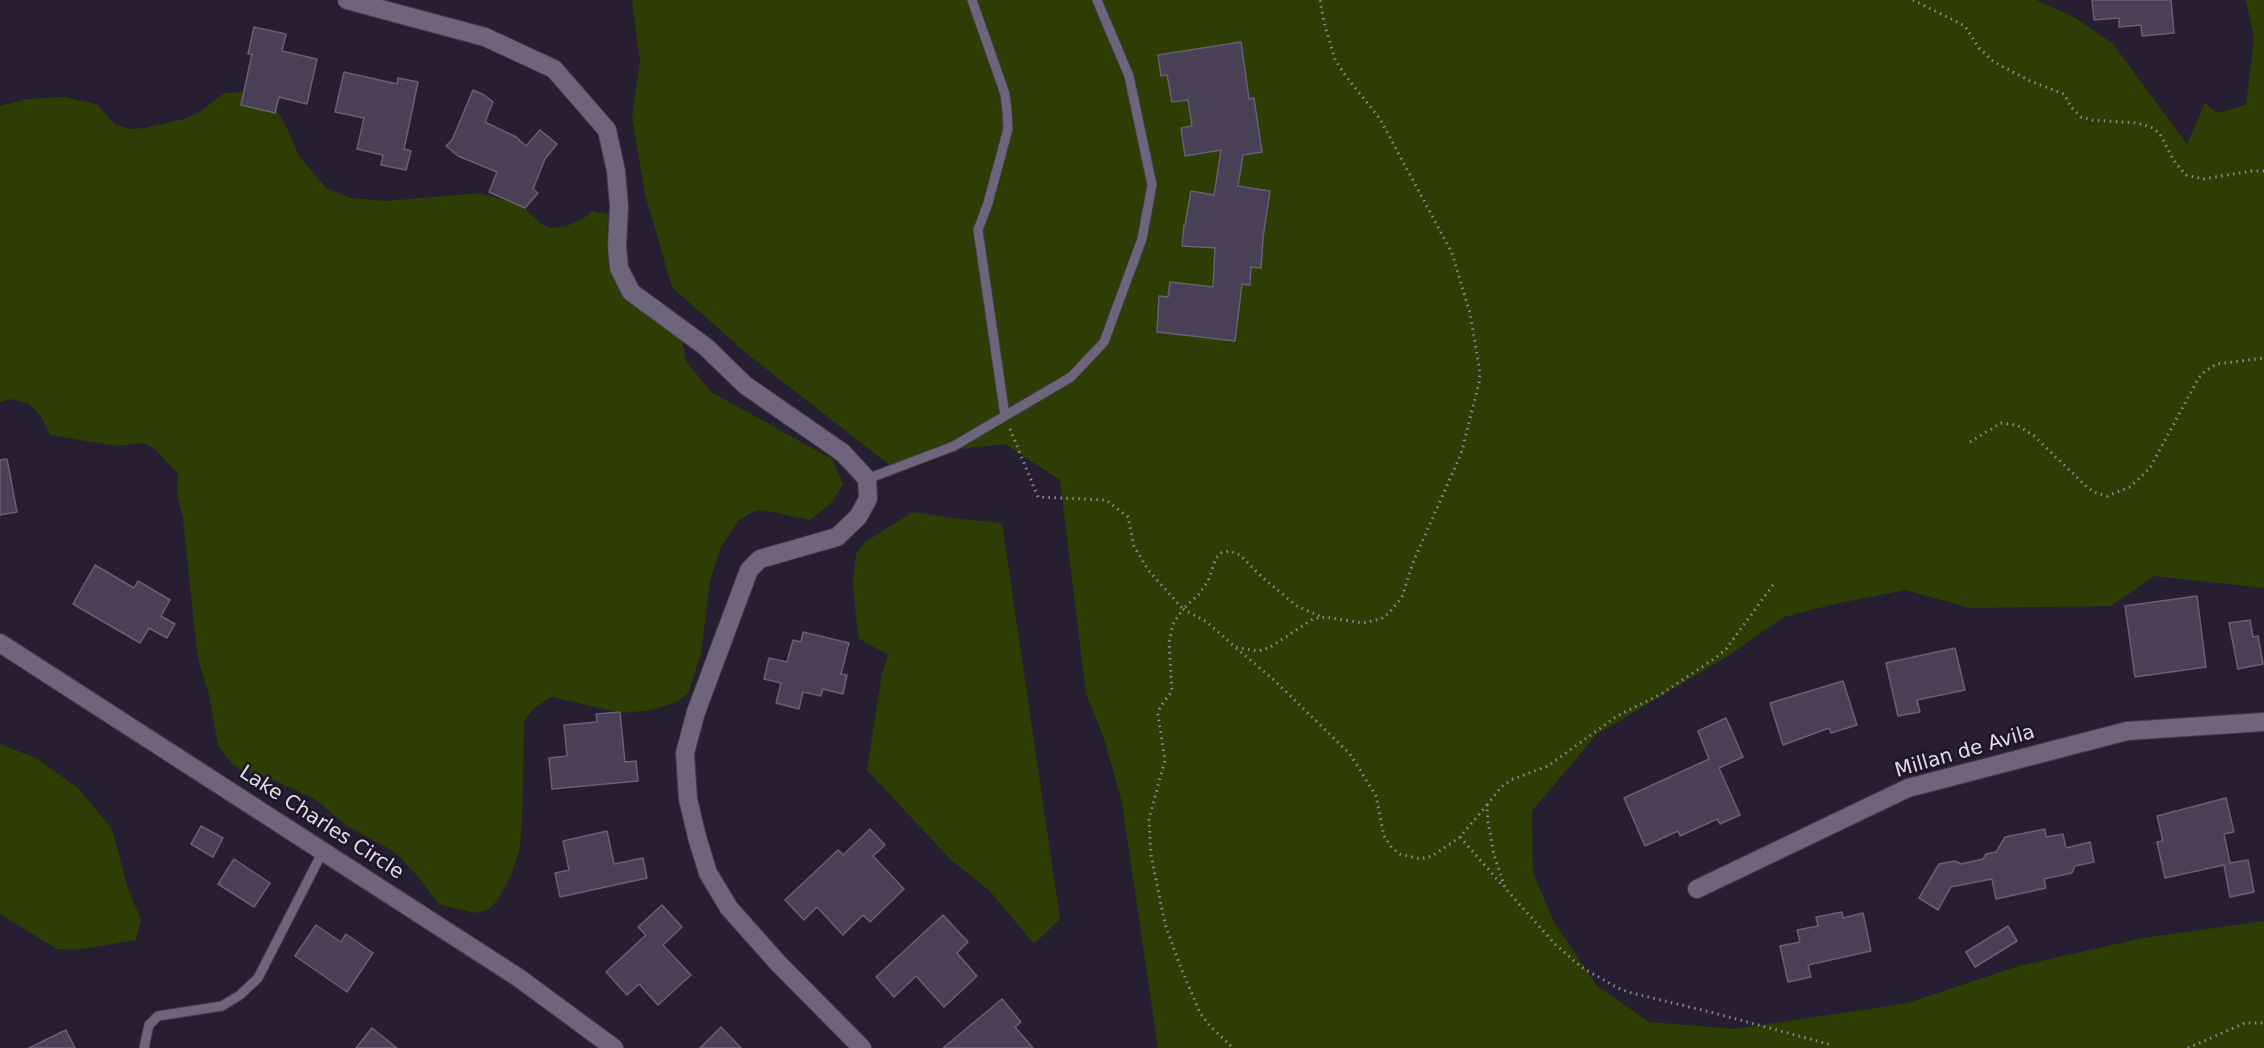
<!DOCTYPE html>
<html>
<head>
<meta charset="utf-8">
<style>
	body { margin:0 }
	canvas { display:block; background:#261f31 }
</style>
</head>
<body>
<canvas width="2264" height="1048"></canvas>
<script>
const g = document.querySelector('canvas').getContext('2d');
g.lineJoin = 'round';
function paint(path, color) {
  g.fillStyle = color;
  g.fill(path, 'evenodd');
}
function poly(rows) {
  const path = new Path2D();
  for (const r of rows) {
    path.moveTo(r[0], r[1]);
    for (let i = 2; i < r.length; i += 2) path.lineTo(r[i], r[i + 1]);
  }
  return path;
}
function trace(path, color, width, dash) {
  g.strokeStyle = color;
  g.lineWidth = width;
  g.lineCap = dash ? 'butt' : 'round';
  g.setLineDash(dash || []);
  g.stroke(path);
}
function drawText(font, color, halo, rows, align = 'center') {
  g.font = font + ' "DejaVu Sans",sans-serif';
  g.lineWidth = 5;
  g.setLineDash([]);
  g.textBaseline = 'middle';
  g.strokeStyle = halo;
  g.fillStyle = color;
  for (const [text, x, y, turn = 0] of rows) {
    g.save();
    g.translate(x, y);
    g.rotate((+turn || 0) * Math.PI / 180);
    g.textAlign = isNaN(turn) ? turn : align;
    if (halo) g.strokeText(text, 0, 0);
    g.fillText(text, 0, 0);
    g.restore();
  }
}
paint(poly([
	[632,0,2036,0,2074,17,2113,44,2187,144,2205,103,2217,113,2246,105,2254,39,2246,0,2264,0,2264,588,2154,576,2111,606,1970,608,1905,590,1839,603,1784,617,1728,656,1596,735,1532,811,1533,873,1554,922,1597,986,1649,1022,1735,1029,1908,1003,2019,966,2143,938,2264,921,2264,1048,1158,1048,1122,803,1104,738,1086,694,1060,480,1005,444,959,449,892,467,746,353,672,287,645,194,632,117,640,61],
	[243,92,260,96,273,104,287,128,299,156,326,188,351,198,386,201,481,193,522,206,541,224,551,228,567,226,587,216,592,211,608,214,607,246,610,272,625,299,682,340,686,361,711,392,832,459,843,484,832,502,810,520,762,510,752,512,738,521,721,547,710,581,701,654,688,693,679,701,652,710,622,713,551,697,533,709,524,721,522,823,520,847,511,875,500,896,491,908,475,913,439,904,414,872,396,853,346,825,313,798,264,776,242,772,231,763,218,745,209,695,199,662,196,643,183,518,177,494,178,474,156,450,144,443,117,446,50,435,41,416,28,403,10,399,0,402,0,106,28,99,64,97,96,104,116,125,130,129,145,128,184,119,198,113,225,93],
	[913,512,951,518,1002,523,1060,919,1034,944,990,891,951,860,867,770,882,673,888,655,858,638,853,583,856,554,865,542],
	[0,744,38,759,79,789,112,829,127,886,141,920,136,940,75,950,57,949,0,914]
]), '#2d3d03');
const building = poly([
	[2092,0,2171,0,2174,33,2142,36,2141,25,2119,27,2119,18,2094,20,2092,0],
	[254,27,286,34,282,51,317,59,307,104,279,97,275,113,241,105,252,54,248,54,254,27],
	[1241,42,1249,99,1254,98,1262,152,1243,155,1238,186,1270,191,1263,238,1261,268,1251,267,1250,285,1242,284,1235,341,1157,332,1159,296,1168,297,1170,282,1213,287,1215,248,1182,246,1184,225,1185,225,1191,191,1214,195,1221,150,1185,156,1181,128,1192,126,1188,100,1172,102,1167,75,1161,76,1158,55,1241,42],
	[344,72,397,84,398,78,418,82,404,149,411,151,406,170,381,165,383,155,357,149,364,118,335,112,344,72],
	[473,90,484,95,493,102,485,122,516,137,526,146,540,130,557,144,545,159,533,189,538,193,525,208,489,192,497,172,458,156,446,146,452,140,473,90],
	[7,459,17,512,0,515,0,460,7,459],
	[95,565,134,588,138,581,170,600,161,616,175,624,167,638,149,628,140,643,73,604,95,565],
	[2197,596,2206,667,2135,677,2125,606,2197,596],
	[2250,620,2253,637,2258,636,2263,664,2238,669,2229,623,2250,620],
	[803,632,849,643,841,674,847,675,843,694,823,689,821,696,803,692,799,709,776,703,781,683,764,679,769,658,787,662,793,640,801,642,803,632],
	[1955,648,1965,690,1917,700,1920,712,1898,716,1886,663,1955,648],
	[1843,681,1857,725,1831,733,1829,728,1783,745,1770,703,1843,681],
	[620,712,625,762,636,761,638,781,552,789,549,758,567,756,564,725,597,722,596,714,620,712],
	[1726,718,1743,757,1719,768,1740,815,1720,824,1717,819,1680,836,1678,831,1645,846,1624,798,1709,759,1698,731,1726,718],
	[2226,798,2234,832,2224,834,2230,863,2248,860,2254,892,2230,897,2224,865,2165,878,2157,842,2163,841,2157,816,2226,798],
	[201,826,223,838,213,857,191,844,201,826],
	[870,829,885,845,873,856,904,889,870,922,863,915,843,935,817,907,804,920,785,900,838,850,843,855,870,829],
	[2045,829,2046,837,2063,834,2066,848,2090,842,2094,862,2075,866,2072,873,2044,879,2046,888,1996,899,1992,879,1951,887,1938,910,1919,898,1939,864,1955,861,1961,864,1983,859,1986,854,1996,852,2005,837,2045,829],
	[607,831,614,864,643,858,647,878,560,897,555,873,569,870,563,841,607,831],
	[234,859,270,883,254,907,218,884,234,859],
	[662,905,682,927,663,945,691,975,658,1005,639,984,627,995,606,972,646,935,638,927,662,905],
	[1842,912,1843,918,1863,913,1871,951,1808,965,1811,977,1788,982,1780,946,1800,942,1797,930,1818,926,1816,917,1842,912],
	[943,915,968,942,957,953,977,976,944,1007,916,976,894,997,876,977,943,915],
	[316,925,341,942,346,934,373,953,347,992,295,956,316,925],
	[2008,926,2017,941,1975,967,1966,952,2008,926],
	[1002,999,1021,1022,1015,1027,1033,1048,943,1048,1002,999],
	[721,1027,741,1048,700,1048,721,1027],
	[372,1028,397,1048,356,1048,372,1028],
	[66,1030,75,1048,29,1048,66,1030]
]);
paint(building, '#484055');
trace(building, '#675f74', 1.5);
const service = poly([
	[972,0,1005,94,1007,111,1008,129,988,203,978,230,1005,416],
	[867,479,954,446,1071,377,1104,342,1142,239,1152,185,1129,76,1097,0],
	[144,1048,149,1025,158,1016,222,1006,240,995,258,978,323,851]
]);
const minor = poly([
	[347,0,485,37,554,69,607,130,616,171,619,206,617,246,619,268,631,292,706,347,745,385,843,453,867,479,868,499,858,517,837,537,760,559,749,570,696,712,685,753,688,799,697,837,708,873,729,908,777,962,862,1048],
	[0,643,519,978,614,1048],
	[1697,889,1908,788,2127,731,2264,722]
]);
trace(service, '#413b4b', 11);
trace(minor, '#413b4b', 20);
trace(poly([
	[1913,0,1965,26,1979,48,1994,62,2030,81,2064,94,2071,107,2081,117,2092,120,2138,123,2153,128,2160,134,2174,161,2186,175,2203,179,2252,171,2264,171],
	[1010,429,1038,497,1106,500,1128,517,1134,546,1142,560,1149,571,1183,609,1199,594,1208,581,1216,558,1221,553,1230,551,1240,555,1263,578,1297,606,1322,617],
	[1970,442,2001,423,2017,425,2034,436,2088,488,2094,492,2107,496,2130,487,2150,468,2198,379,2205,371,2217,364,2264,358],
	[1773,585,1726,649,1714,659,1661,694,1617,716,1548,766,1513,779,1501,787,1487,805,1488,822,1494,855,1505,888,1555,944,1581,967,1618,988,1632,993,1714,1013,1832,1045],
	[1236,648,1274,680,1350,754,1376,796,1384,836,1392,848,1400,854,1420,859,1432,856,1460,837,1487,805],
	[1460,837,1502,885],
	[1231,1046,1210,1026,1200,1013,1179,963,1165,924,1151,855,1149,819,1165,760,1158,715,1160,707,1172,691,1169,643,1173,624,1183,609,1207,622,1235,647,1258,651,1269,648,1313,619,1325,617,1363,623,1381,619,1389,613,1402,597,1414,560,1461,454,1479,383,1480,372,1470,313,1452,253,1380,119,1345,75,1335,59,1324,22,1320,0],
	[2188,1048,2245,1023,2264,1023]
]), '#8b8695', 3, [1.5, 4.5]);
trace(service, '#6d657b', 9);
trace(minor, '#6d657b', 18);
drawText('20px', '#e0dce8', '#1d1627', [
	["Millan de Avila",1965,752,-16],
	["Lake Charles Circle",321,823,33]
]);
</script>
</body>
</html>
